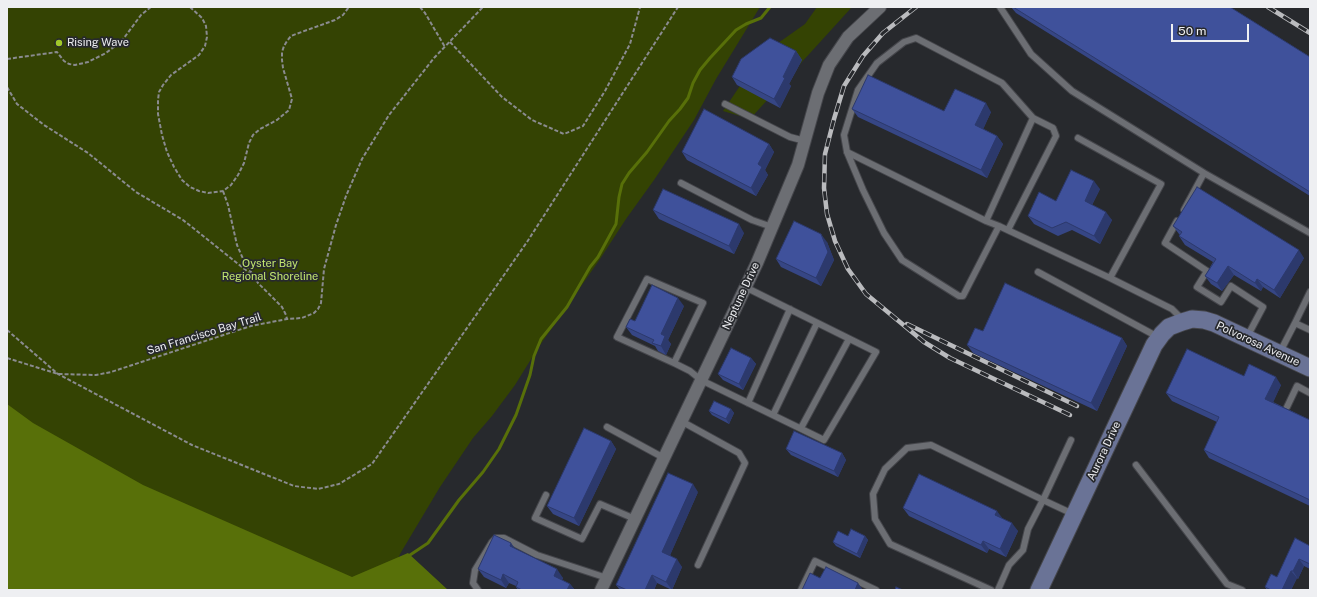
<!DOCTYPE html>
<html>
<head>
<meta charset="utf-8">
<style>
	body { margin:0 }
	#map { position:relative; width:1317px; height:597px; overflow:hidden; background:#27292d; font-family:"Public Sans",sans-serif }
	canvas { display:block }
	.frame { position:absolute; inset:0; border:8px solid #eeeff2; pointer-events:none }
	.scale { position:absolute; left:1171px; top:24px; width:78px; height:18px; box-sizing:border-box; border:2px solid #eeeff2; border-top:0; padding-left:5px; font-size:12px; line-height:14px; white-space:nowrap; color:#eeeff2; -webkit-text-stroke:3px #27292d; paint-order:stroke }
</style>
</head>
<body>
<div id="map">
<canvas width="1317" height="597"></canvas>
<div class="frame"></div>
<div class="scale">50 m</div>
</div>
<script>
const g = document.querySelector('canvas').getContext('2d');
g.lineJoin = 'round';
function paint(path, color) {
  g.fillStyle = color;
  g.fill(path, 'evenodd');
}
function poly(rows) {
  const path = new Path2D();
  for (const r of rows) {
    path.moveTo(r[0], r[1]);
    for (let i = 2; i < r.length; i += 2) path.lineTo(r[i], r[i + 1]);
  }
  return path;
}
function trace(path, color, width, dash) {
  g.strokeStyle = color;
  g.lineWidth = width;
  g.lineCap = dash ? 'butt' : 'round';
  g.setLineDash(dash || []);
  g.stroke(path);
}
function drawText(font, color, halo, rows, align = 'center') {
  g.font = font + ' "Public Sans",sans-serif';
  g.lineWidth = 3.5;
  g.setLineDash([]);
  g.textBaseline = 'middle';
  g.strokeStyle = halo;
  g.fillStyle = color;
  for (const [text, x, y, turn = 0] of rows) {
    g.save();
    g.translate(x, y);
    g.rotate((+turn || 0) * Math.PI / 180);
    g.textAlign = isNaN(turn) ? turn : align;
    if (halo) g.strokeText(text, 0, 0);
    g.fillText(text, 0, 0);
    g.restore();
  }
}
paint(poly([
	[7,7,760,7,716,79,694,120,654,180,626,219,600,259,538,348,515,385,492,416,473,438,440,487,400,554,386,590,339,590,7,417],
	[817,7,852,7,750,119,723,111,752,68,771,48,805,24]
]), '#344303');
paint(poly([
	[7,404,33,423,143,485,352,577,408,553,448,590,7,590]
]), '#587009');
trace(poly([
	[407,557,428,543,459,500,483,472,499,449,516,415,530,375,534,356,541,339,567,307,590,267,598,257,616,224,619,197,622,184,629,173,647,152,669,121,680,109,688,98,693,83,700,70,710,58,736,30,746,24,761,18,770,7]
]), '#587009', 3);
const lane = poly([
	[1000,7,1031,54,1072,91,1204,173,1184,210],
	[725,104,790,137,805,141],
	[1078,138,1161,184,1110,278,1172,309,1183,320],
	[847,152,986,221],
	[1204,173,1310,233],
	[681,183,752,220,772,227],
	[1177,221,1165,243,1207,271,1197,287,1221,302,1231,286,1263,307,1247,337],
	[999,226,986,221,1033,118],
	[1008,230,1056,136,1053,128,1033,118,1002,83,916,38,904,42,877,63,858,90,844,135,847,152,863,190,884,233,902,260,959,296,963,296,999,226,1110,278],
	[1038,272,1158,337],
	[1310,292,1295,323,1310,330],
	[1280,352,1295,323],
	[674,363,703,303,647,279,617,337,674,363,690,371,701,380,824,440,876,352,745,287],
	[748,403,790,309],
	[1287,407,1297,386,1310,393],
	[773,415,817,323],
	[681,421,739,453,745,463,698,565],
	[607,427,664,458],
	[801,428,849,339],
	[1071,440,1043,500,1073,514],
	[1136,465,1227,584,1242,590],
	[546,495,535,518,582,539,600,504,635,519],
	[478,590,473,583,475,570,492,542,496,538,504,538,537,555,607,578],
	[801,590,815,561,876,590],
	[991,590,890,544,875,519,873,494,885,469,907,448,931,445,1043,500,1028,529,1023,550,1009,565,998,590]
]);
const street = poly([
	[601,590,757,263,798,165,818,93,829,65,848,37,880,7]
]);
const secondary = poly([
	[1039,590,1154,345,1162,334,1169,327,1182,322,1192,319,1204,320,1214,323,1310,368]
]);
trace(lane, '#45464b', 8);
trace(street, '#45464b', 14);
trace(secondary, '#45464b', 19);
trace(poly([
	[190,7,202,18,206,26,207,37,205,46,199,55,171,75,163,85,159,92,158,100,158,114,162,135,167,152,174,167,182,180,190,187,199,191,208,193,223,191,231,185,238,175,244,163,249,143,253,135,260,129,277,120,289,110,292,99,283,68,282,60,282,52,284,46,287,41,291,36,296,34,335,20,343,15,349,7],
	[420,7,425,13,445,47],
	[450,42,502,97,532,120,564,134,583,126,605,91,630,44,640,7],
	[7,59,57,52,64,61,69,64,75,65,88,62,106,53,115,46,124,38,141,15,151,7],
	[7,87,17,104,44,125,88,153,136,192,183,220,252,275],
	[223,191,228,205,237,245,244,261,258,283,282,307,286,315,287,319],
	[7,330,58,374,192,445,294,486,318,489,339,484,372,464,527,242,678,7],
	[7,358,58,374,96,375,111,372,251,326,287,319,302,318,314,313,318,309,321,303,324,269,336,225,346,196,362,159,389,115,434,58,483,7]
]), '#8a8b8f', 2, [4, 2]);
trace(lane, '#6c6e73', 6);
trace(street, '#6c6e73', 12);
trace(secondary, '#6a7396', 17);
const rail = poly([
	[916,7,883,33,863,56,844,86,834,119,825,154,824,188,827,214,835,241,848,269,866,294,924,342,950,358,1070,415],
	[1268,7,1310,33],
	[907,324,1077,406]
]);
trace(rail, '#babbbe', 4.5);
trace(rail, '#27292d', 3, [9]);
paint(poly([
	[1011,7,1230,7,1310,57,1310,196,1016,13],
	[796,51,802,60,789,84,791,86,780,108,737,85,732,77],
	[852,109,991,112,983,129,997,136,1003,144,987,178,858,117],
	[769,144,774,152,765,170,768,175,756,196,687,160,682,152],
	[1100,189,1092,205,1112,220,1100,244,1072,230,1058,236,1034,224,1028,216,1056,201],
	[653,210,744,233,734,254,659,219],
	[1173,226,1304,258,1280,298,1263,287,1261,291,1234,275,1222,291,1211,284,1205,276,1213,262,1185,245,1179,236,1180,235,1179,234],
	[827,242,834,260,821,286,781,267,776,259],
	[684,306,668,340,671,344,666,355,658,351,655,346,632,335,626,327,635,321],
	[983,331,1122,338,1127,346,1097,411,973,353,967,345],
	[751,358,756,364,743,390,723,380,718,374],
	[1244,376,1281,385,1273,402,1310,420,1310,506,1209,458,1204,450,1217,422,1172,401,1166,393],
	[731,409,734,413,729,424,712,415,709,411],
	[611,441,616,449,579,526,553,514,547,506],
	[786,449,842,453,846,460,838,477,791,455],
	[698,492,670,555,682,567,672,590,657,583,654,590,620,590,616,585],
	[903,508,1002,518,1018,531,1006,557,989,549,987,553,909,516],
	[865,536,868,540,860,558,836,546,833,542],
	[1310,546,1310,569,1304,566,1298,579,1297,578,1291,590,1267,590,1265,587,1277,577],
	[515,549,563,578,562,580,570,584,575,590,518,590,516,587,516,586,509,583,506,588,484,577,478,569]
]), '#364685');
paint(poly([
	[796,51,802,60,789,84,791,86,780,108,774,99,783,77],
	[986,103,991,112,981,134,975,125],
	[997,136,1003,144,987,178,981,170],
	[769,144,774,152,765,170,768,175,756,196,751,188,758,164],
	[1094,181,1100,189,1090,209,1085,201],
	[1106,212,1112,220,1100,244,1094,236],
	[739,224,744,233,734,254,729,246],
	[821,234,827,242,834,260,821,286,816,278],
	[1299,250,1304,258,1280,298,1274,290],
	[1228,266,1234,275,1222,291,1217,283],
	[1257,279,1263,287,1261,291,1255,283],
	[678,298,684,306,668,340,671,344,666,355,661,346,661,334],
	[1122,338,1127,346,1097,411,1091,403],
	[751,358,756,364,743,390,739,384],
	[1276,377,1281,385,1271,407,1265,399],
	[731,409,734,413,729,424,726,419],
	[611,441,616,449,579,526,574,518],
	[842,453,846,460,838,477,834,471],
	[693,484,698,492,668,560,662,552],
	[997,511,1003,519,995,515],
	[1012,523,1018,531,1006,557,1000,549],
	[865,536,868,540,860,558,857,554],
	[983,541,989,549,987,553,981,545],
	[511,543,517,551,510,546],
	[677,559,682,567,672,590,666,582],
	[1299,559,1304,566,1298,579,1293,571],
	[557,569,563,578,560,584,554,576],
	[1291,571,1297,578,1291,590,1282,590],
	[503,574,509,583,506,588,501,580],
	[652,575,657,583,654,590,645,590],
	[858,583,863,590,855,590],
	[570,584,575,590,567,590]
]), '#2c396c');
const building = poly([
	[1013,7,1230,7,1310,57,1310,192,1013,7],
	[770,38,796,51,783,77,785,78,774,99,732,77,741,59,770,38],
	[868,75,944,111,955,89,986,103,975,125,997,136,981,170,852,109,868,75],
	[704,109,769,144,758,164,762,167,751,188,682,152,704,109],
	[1071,170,1094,181,1085,201,1106,212,1094,236,1066,222,1052,228,1028,216,1039,192,1056,201,1071,170],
	[1197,187,1299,250,1274,290,1257,279,1255,283,1228,266,1217,283,1205,276,1216,259,1179,236,1182,232,1173,226,1197,187],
	[663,189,739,224,729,246,653,210,663,189],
	[794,221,821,234,828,252,816,278,776,259,794,221],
	[1005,283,1122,338,1091,403,967,345,975,328,983,331,1005,283],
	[652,285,678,298,661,334,665,336,661,346,652,343,654,340,626,327,630,319,635,321,652,285],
	[731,348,751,358,739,384,718,374,731,348],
	[1187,349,1244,376,1249,364,1276,377,1265,399,1310,420,1310,500,1204,450,1219,417,1166,393,1187,349],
	[714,401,731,409,726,419,709,411,714,401],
	[584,428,611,441,574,518,547,506,584,428],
	[794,431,842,453,834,471,786,449,794,431],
	[668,473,693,484,662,552,677,559,666,582,652,575,645,590,627,590,616,585,668,473],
	[919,474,997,511,995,515,1012,523,1000,549,983,541,981,545,903,508,919,474],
	[851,529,865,536,857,554,833,542,838,531,848,536,851,529],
	[494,535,511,543,510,546,557,569,554,576,570,584,567,590,522,590,516,587,518,582,503,574,501,580,478,569,494,535],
	[1295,538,1310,546,1310,564,1299,559,1293,571,1291,571,1282,590,1271,590,1265,587,1271,574,1277,577,1295,538],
	[826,567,858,583,855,590,802,590,810,573,820,578,826,567],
	[896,587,903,590,895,590,896,587]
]);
paint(building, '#3f519b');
trace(building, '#2c396c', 1);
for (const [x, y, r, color] of [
	[59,43,4,"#a1c92a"]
]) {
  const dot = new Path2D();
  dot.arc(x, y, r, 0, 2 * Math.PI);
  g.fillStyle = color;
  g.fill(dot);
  trace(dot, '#27292d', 1.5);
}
drawText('11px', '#eeeff2', '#27292d', [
	["Rising Wave",67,43]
], 'left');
drawText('11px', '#c3e770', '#27292d', [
	["Oyster Bay",270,264],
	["Regional Shoreline",270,277]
]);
drawText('11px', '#eeeff2', '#27292d', [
	["Neptune Drive",741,296,-65],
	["San Francisco Bay Trail",204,334,-17],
	["Polvorosa Avenue",1258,344,25],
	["Aurora Drive",1104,451,-65]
]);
</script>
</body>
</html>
